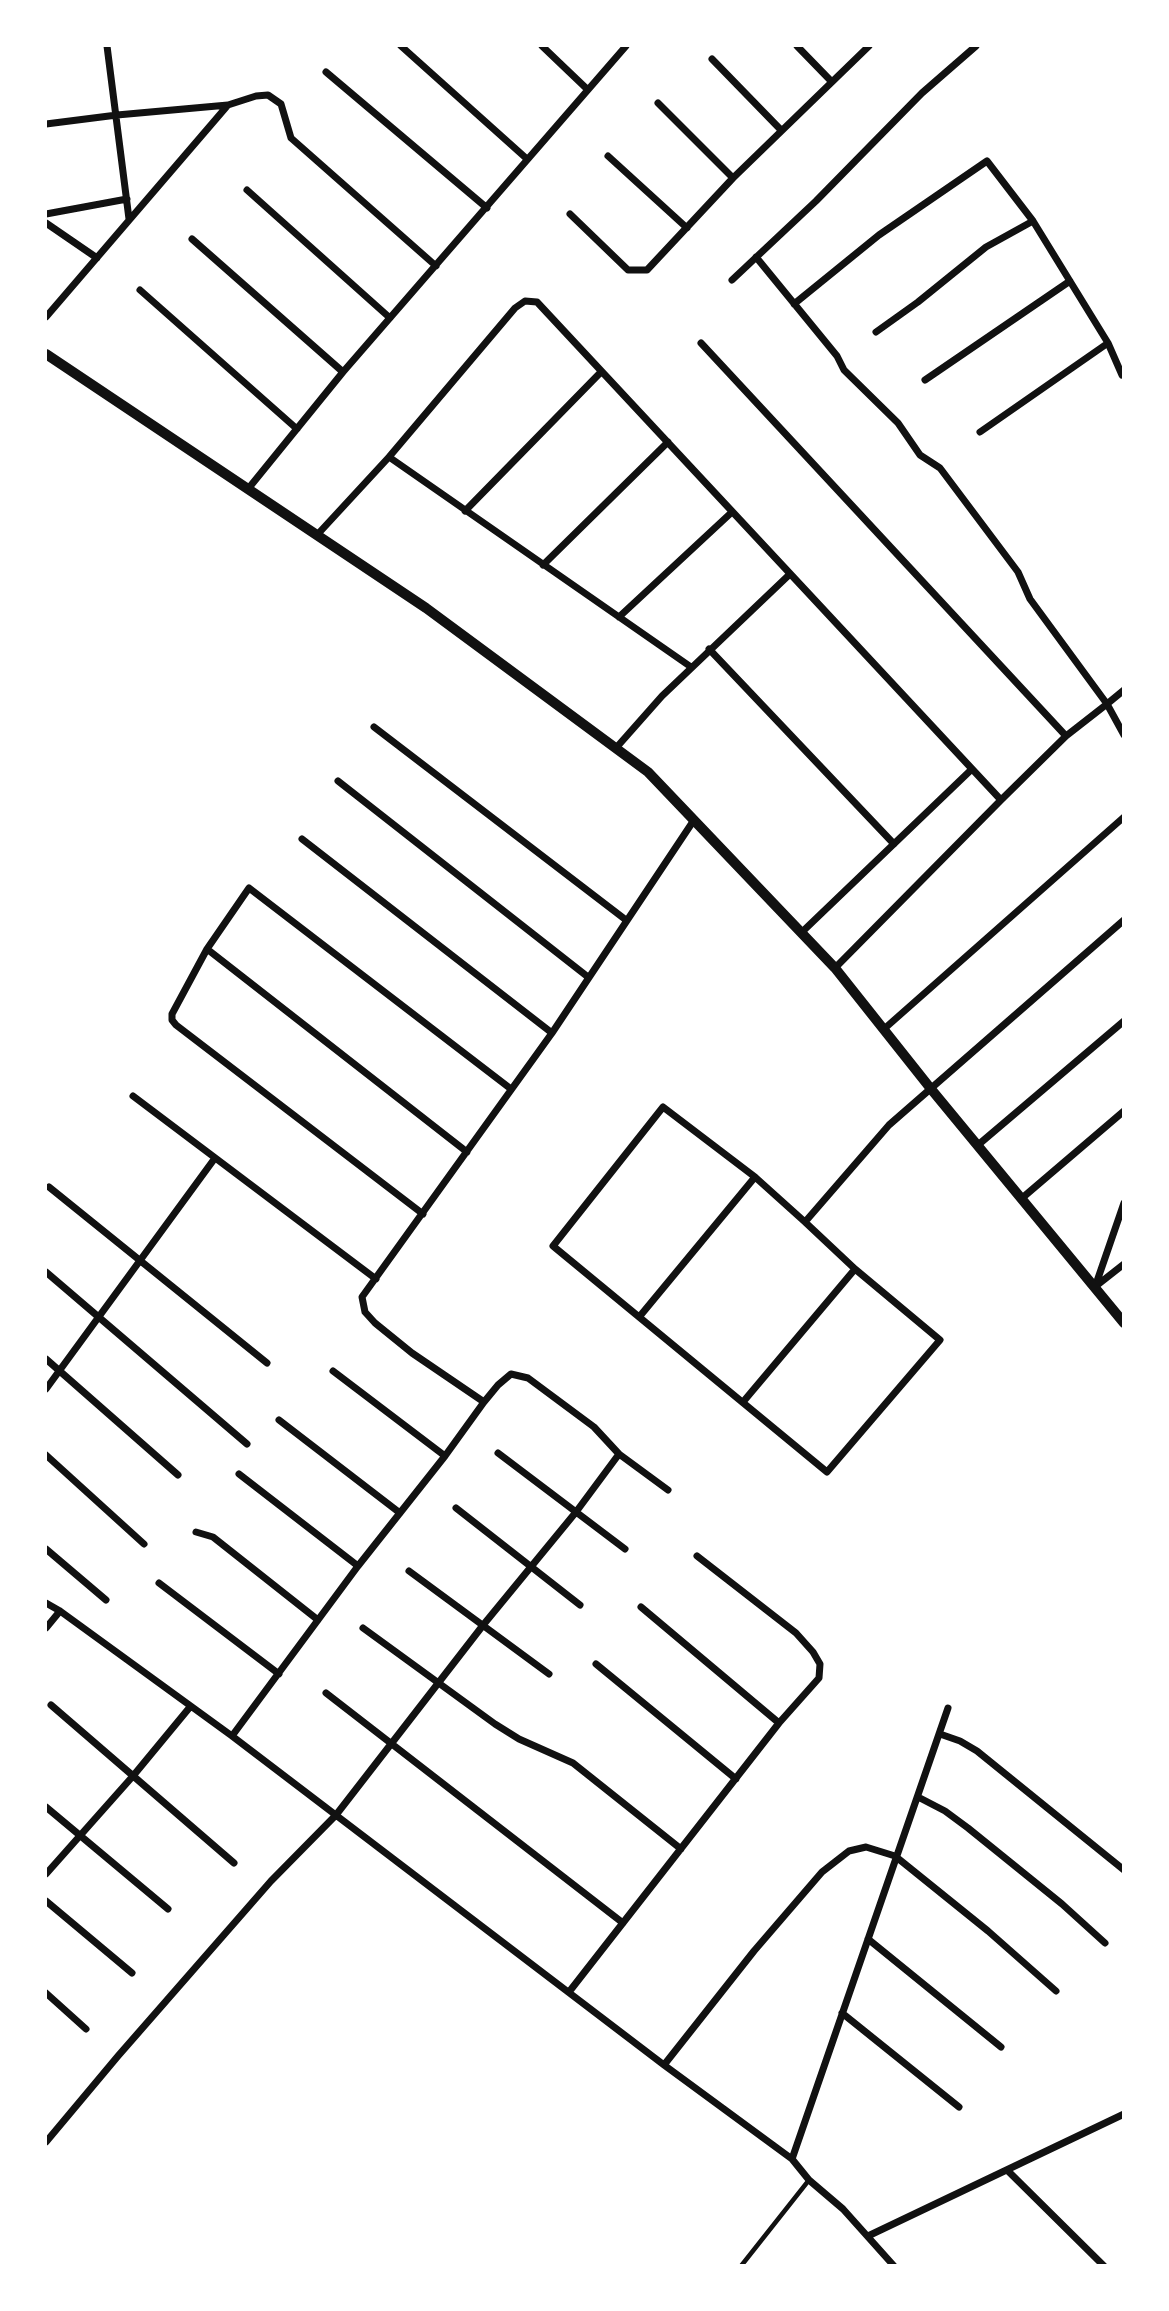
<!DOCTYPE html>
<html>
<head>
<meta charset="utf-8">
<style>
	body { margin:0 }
	#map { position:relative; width:1169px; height:2311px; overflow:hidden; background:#fff; font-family:"Archivo Narrow",sans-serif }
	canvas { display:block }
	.frame { position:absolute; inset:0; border:47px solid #fff; pointer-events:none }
</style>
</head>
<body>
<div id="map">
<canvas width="1169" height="2311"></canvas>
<div class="frame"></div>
</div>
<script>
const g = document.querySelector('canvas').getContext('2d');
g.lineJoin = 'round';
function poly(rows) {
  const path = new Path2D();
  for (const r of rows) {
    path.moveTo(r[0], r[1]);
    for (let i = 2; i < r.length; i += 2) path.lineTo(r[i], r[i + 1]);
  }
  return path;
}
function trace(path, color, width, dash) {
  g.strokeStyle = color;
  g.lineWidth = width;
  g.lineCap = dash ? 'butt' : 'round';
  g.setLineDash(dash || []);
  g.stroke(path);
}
trace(poly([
	[741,2266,809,2180]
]), '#111', 4.5);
trace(poly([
	[107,46,129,219],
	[401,46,527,159],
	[542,46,587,89],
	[797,46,831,81],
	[712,59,781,130],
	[326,72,487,208],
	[658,103,733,178],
	[46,124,117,115,228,105],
	[608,156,687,228],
	[247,190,390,318],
	[46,214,127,199],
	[570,214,628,270,647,270,733,178,869,46],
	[46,223,97,258],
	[192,239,343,372],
	[756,257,837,356,844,370,898,423,920,455,940,468,1018,572,1030,599,1107,704,1124,690],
	[732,280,816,201,922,93,976,46],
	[140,290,297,429],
	[794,304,879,235,987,161,1033,221,1108,343,1122,375],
	[46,317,228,105,256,96,268,95,281,104,291,138,436,266],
	[876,332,918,302,986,247,1033,221],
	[701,343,1066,736],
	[925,380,1070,281],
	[980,432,1108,343],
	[389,457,691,667],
	[248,489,343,372,626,46],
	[465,511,601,372],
	[317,535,389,457,515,308,525,301,537,302,1001,800],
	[543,565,668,442],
	[619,617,732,512],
	[709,649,894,844],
	[374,727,626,920],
	[616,748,662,696,790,574],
	[338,781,588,977],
	[302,839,552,1033,694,820],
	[801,933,972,769],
	[207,949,467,1152],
	[835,968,1001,800,1066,736,1107,704,1124,735],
	[884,1029,1124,817],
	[133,1096,376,1279],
	[978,1145,1124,1021],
	[49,1187,267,1363],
	[1021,1199,1124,1111],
	[423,1214,176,1025,172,1020,172,1014,207,949,249,888,511,1089],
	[805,1222,855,1269,940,1340,827,1472,553,1246,663,1107,755,1177,805,1222,889,1125,1124,920],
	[46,1272,247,1444],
	[1096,1286,1124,1264],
	[1095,1287,1124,1203],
	[640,1316,755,1177],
	[46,1359,178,1475],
	[333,1371,445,1456],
	[46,1389,215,1158],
	[484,1402,412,1353,375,1323,365,1312,362,1297,552,1033],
	[743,1402,855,1269],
	[279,1420,400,1513],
	[498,1453,625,1549],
	[619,1454,668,1490],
	[46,1455,144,1544],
	[239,1474,358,1566],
	[456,1508,580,1605],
	[196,1532,213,1537,318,1620],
	[46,1549,106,1600],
	[409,1571,549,1674],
	[159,1583,279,1674],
	[46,1603,60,1611,232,1736,664,2065,792,2159,809,2180,843,2209,894,2266],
	[641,1607,779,1723],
	[46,1628,60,1611],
	[363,1628,495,1724,519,1739,573,1763,681,1849],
	[596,1664,736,1779],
	[326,1693,623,1923],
	[51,1705,234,1863],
	[940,1734,960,1741,977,1751,1124,1870],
	[918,1797,945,1811,968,1828,1062,1904,1105,1943],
	[46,1807,168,1909],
	[46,1874,133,1776,190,1707],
	[46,1901,132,1973],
	[868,1939,1001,2047],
	[569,1992,779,1723,819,1678,820,1664,813,1652,796,1633,697,1556],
	[46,1993,86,2029],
	[842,2013,959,2107],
	[664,2065,754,1951,822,1872,849,1851,866,1847,895,1856,988,1931,1056,1991],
	[46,2142,118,2056,271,1881,336,1815,484,1624,576,1512,619,1454,594,1427,528,1378,511,1374,498,1385,484,1402,445,1456,358,1566,232,1736],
	[792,2159,948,1708],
	[1007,2170,1104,2266],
	[868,2236,1124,2114]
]), '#111', 7);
trace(poly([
	[46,354,426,608,648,772,835,968,931,1089,1124,1323]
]), '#111', 10);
</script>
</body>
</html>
